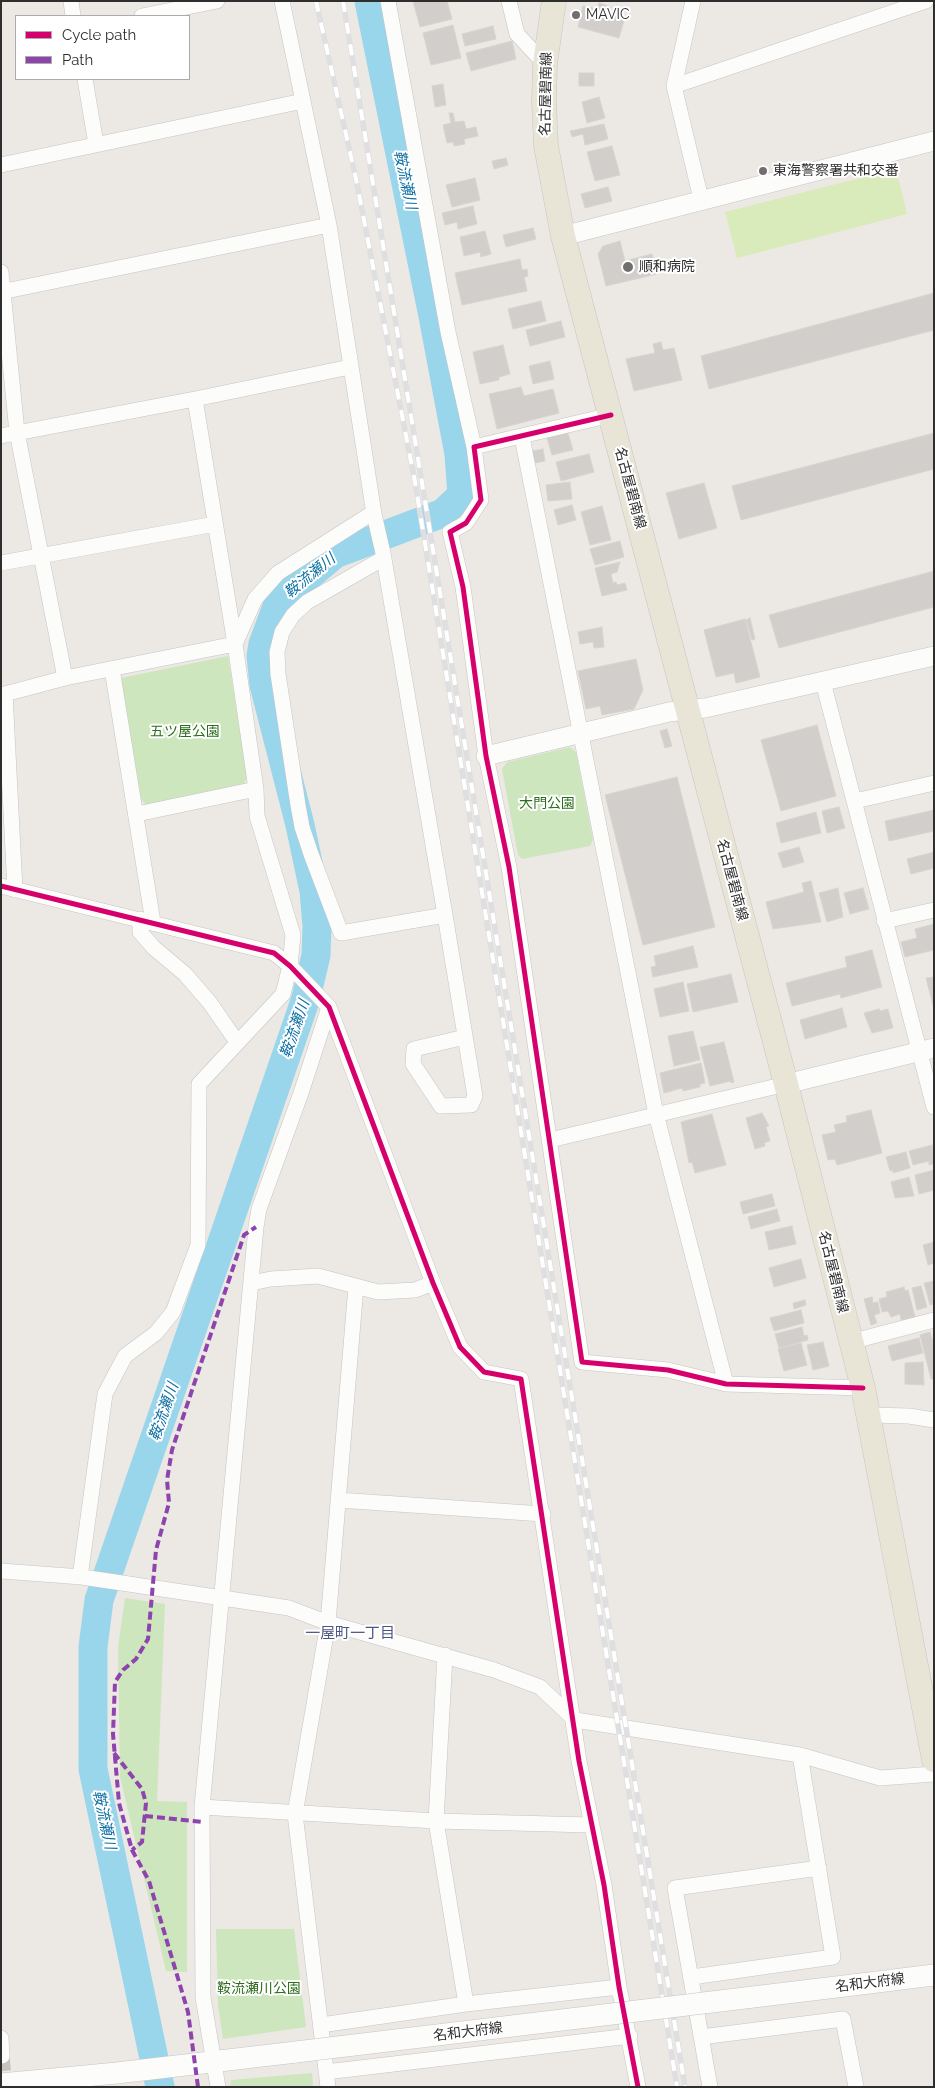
<!DOCTYPE html>
<html>
<head>
<meta charset="utf-8">
<style>
	body { margin:0 }
	#map { position:relative; width:935px; height:2088px; overflow:hidden; background:#ece8e4; font-family:Raleway,sans-serif }
	canvas { display:block }
	.frame { position:absolute; inset:0; border:2px solid #2e2e2e; pointer-events:none }
	.legend { position:absolute; left:15px; top:15px; width:175px; height:65px; box-sizing:border-box; background:#fff; border:1px solid #ababab; margin:0; padding:6px 9px; list-style:none; font-size:15px; color:#2e2e2e }
	.legend li { display:flex; align-items:center; gap:10px; height:25px }
	.legend b { width:25px; border:1px solid #ababab }
</style>
</head>
<body>
<div id="map">
<canvas width="935" height="2088"></canvas>
<div class="frame"></div>
<ul class="legend">
<li><b style="height:6px;background:#d6006c"></b>Cycle path</li>
<li><b style="height:6px;background:#8e44ad"></b>Path</li>
</ul>
</div>
<script>
const g = document.querySelector('canvas').getContext('2d');
g.lineJoin = 'round';
function paint(path, color) {
  g.fillStyle = color;
  g.fill(path, 'evenodd');
}
function poly(rows) {
  const path = new Path2D();
  for (const r of rows) {
    path.moveTo(r[0], r[1]);
    for (let i = 2; i < r.length; i += 2) path.lineTo(r[i], r[i + 1]);
  }
  return path;
}
function trace(path, color, width, dash) {
  g.strokeStyle = color;
  g.lineWidth = width;
  g.lineCap = dash ? 'butt' : 'round';
  g.setLineDash(dash || []);
  g.stroke(path);
}
function drawText(font, color, halo, rows, align = 'center') {
  g.font = font + ' Raleway,"Noto Sans JP",sans-serif';
  g.lineWidth = 4;
  g.setLineDash([]);
  g.textBaseline = 'middle';
  g.strokeStyle = halo;
  g.fillStyle = color;
  for (const [text, x, y, turn = 0] of rows) {
    g.save();
    g.translate(x, y);
    g.rotate((+turn || 0) * Math.PI / 180);
    g.textAlign = isNaN(turn) ? turn : align;
    if (halo) g.strokeText(text, 0, 0);
    g.fillText(text, 0, 0);
    g.restore();
  }
}
paint(poly([
	[228,656,247,777,244,784,146,805,141,799,121,678],
	[570,747,576,752,593,840,590,846,522,859,518,855,502,769,507,762],
	[125,1598,165,1604,157,1801,187,1802,187,1972,166,1971,120,1777,118,1647],
	[216,1929,294,1929,306,2027,223,2039,218,2005],
	[312,2073,313,2087,230,2087,231,2080]
]), '#cee6be');
paint(poly([
	[896,169,907,214,737,258,725,212]
]), '#d9eabb');
trace(poly([
	[160,2087,93,1769,93,1647,99,1600,306,998,316,955,317,926,314,891,300,825,264,685,261,656,263,644,279,601,335,554,443,513,462,495,459,454,433,316,369,1]
]), '#99d6ec', 29);
const building = poly([
	[413,1,447,1,452,19,420,27,413,1],
	[599,3,611,7,610,13,625,17,619,38,578,27,583,6,597,9,599,3],
	[453,25,461,58,431,65,423,33,453,25],
	[493,26,496,39,465,46,462,34,493,26],
	[512,41,516,59,471,71,466,53,512,41],
	[579,73,594,73,594,86,579,86,579,73],
	[443,84,446,105,435,107,432,86,443,84],
	[599,97,605,118,587,123,582,102,599,97],
	[449,113,453,113,455,122,464,121,466,129,476,127,478,136,464,139,465,144,454,146,453,142,447,143,443,125,451,123,449,113],
	[604,124,608,139,585,145,583,134,572,137,570,131,604,124],
	[612,146,620,175,595,181,587,152,612,146],
	[506,158,508,165,494,169,492,161,506,158],
	[475,178,480,200,452,207,446,185,475,178],
	[608,187,612,201,585,208,581,194,608,187],
	[473,206,477,224,458,229,457,222,445,225,442,213,473,206],
	[533,228,536,239,506,247,503,235,533,228],
	[485,231,491,254,481,257,480,252,464,256,460,237,485,231],
	[620,241,625,261,652,254,657,274,606,286,598,254,603,246,620,241],
	[520,259,522,270,527,269,528,276,524,277,527,291,462,305,455,273,520,259],
	[934,293,934,330,709,389,701,356,934,293],
	[541,301,546,321,513,329,508,309,541,301],
	[561,321,565,337,530,346,526,330,561,321],
	[661,342,663,350,674,348,682,380,634,391,626,359,655,353,653,344,661,342],
	[503,345,510,374,499,377,499,380,480,384,473,352,503,345],
	[550,361,554,379,533,384,529,366,550,361],
	[521,387,524,396,553,389,559,413,497,429,489,394,521,387],
	[568,433,573,450,552,455,547,438,568,433],
	[934,433,934,469,741,520,732,486,934,433],
	[543,449,545,461,535,463,532,451,543,449],
	[589,454,594,472,561,481,556,462,589,454],
	[570,482,572,499,548,501,546,485,570,482],
	[704,483,717,528,679,539,666,493,704,483],
	[572,505,576,520,558,525,554,510,572,505],
	[602,506,611,540,590,545,581,512,602,506],
	[620,541,624,557,595,565,590,549,620,541],
	[620,562,617,572,611,574,613,583,616,582,617,585,625,583,627,590,602,596,595,568,620,562],
	[934,571,934,607,779,648,769,615,934,571],
	[750,618,755,639,752,640,746,620,750,618],
	[745,619,760,677,736,683,734,673,716,677,704,630,745,619],
	[602,627,604,647,594,648,593,642,580,644,578,632,602,627],
	[636,659,643,690,634,709,602,715,600,706,586,709,578,671,636,659],
	[817,725,836,796,781,811,761,740,817,725],
	[667,729,672,746,665,748,660,731,667,729],
	[677,777,715,927,643,945,605,795,677,777],
	[839,807,845,828,827,833,822,811,839,807],
	[934,810,934,831,889,841,885,821,934,810],
	[816,812,821,833,781,843,776,823,816,812],
	[799,847,804,862,783,868,778,853,799,847],
	[934,852,934,868,911,874,907,859,934,852],
	[811,881,821,922,773,929,766,902,804,892,802,883,811,881],
	[838,888,843,917,827,922,819,893,838,888],
	[863,888,869,909,850,914,844,893,863,888],
	[934,924,934,950,905,957,901,942,917,938,915,929,934,924],
	[693,946,698,967,653,977,651,967,656,966,654,956,693,946],
	[872,950,882,987,841,998,840,994,792,1006,786,983,847,967,845,957,872,950],
	[731,974,738,1002,693,1012,687,984,731,974],
	[934,977,934,1009,926,978,934,977],
	[683,982,689,1011,660,1017,654,989,683,982],
	[842,1008,847,1027,805,1039,800,1020,842,1008],
	[879,1009,880,1011,888,1009,893,1028,872,1033,864,1013,879,1009],
	[693,1031,700,1060,674,1066,668,1036,693,1031],
	[724,1042,734,1082,731,1083,731,1081,710,1086,700,1047,724,1042],
	[701,1063,705,1083,700,1084,700,1087,683,1091,682,1088,664,1093,660,1073,701,1063],
	[871,1110,882,1153,837,1165,835,1159,828,1160,822,1135,836,1132,834,1125,847,1122,846,1116,871,1110],
	[762,1113,769,1126,766,1127,770,1141,764,1143,765,1146,755,1149,746,1118,762,1113],
	[712,1114,726,1165,695,1173,692,1162,689,1163,681,1122,712,1114],
	[932,1145,934,1164,929,1165,929,1161,913,1165,909,1151,932,1145],
	[906,1152,910,1168,893,1173,893,1170,890,1171,886,1157,906,1152],
	[934,1170,934,1190,919,1194,915,1175,934,1170],
	[909,1177,914,1196,895,1198,891,1182,909,1177],
	[772,1194,775,1206,743,1214,740,1202,772,1194],
	[777,1209,780,1221,751,1229,748,1217,777,1209],
	[792,1226,796,1244,769,1250,765,1232,792,1226],
	[934,1242,934,1263,928,1265,923,1245,934,1242],
	[801,1259,806,1278,774,1287,769,1268,801,1259],
	[934,1281,934,1304,930,1305,924,1283,934,1281],
	[921,1286,927,1307,917,1310,912,1288,921,1286],
	[904,1287,905,1291,908,1290,915,1317,901,1320,900,1314,891,1317,888,1311,882,1312,879,1299,887,1297,886,1292,904,1287],
	[872,1297,873,1303,878,1302,880,1313,874,1315,877,1323,871,1325,864,1299,872,1297],
	[805,1300,806,1305,794,1309,793,1303,805,1300],
	[801,1310,804,1323,774,1331,770,1318,801,1310],
	[802,1327,804,1336,807,1335,808,1340,779,1348,775,1334,802,1327],
	[930,1332,934,1345,934,1379,931,1379,920,1335,930,1332],
	[919,1338,923,1353,892,1361,888,1346,919,1338],
	[823,1342,829,1366,813,1370,807,1345,823,1342],
	[801,1343,807,1365,784,1371,778,1349,801,1343],
	[923,1362,924,1385,905,1384,905,1363,923,1362]
]);
paint(building, '#d1cecb');
trace(building, '#d7d4d0', 1);
trace(poly([
	[2,2056,5,2087]
]), '#c6c3c0', 15, [15, 8]);
const minor = poly([
	[71,1,73,16],
	[282,1,329,225,374,514,383,553,445,915,475,1096,471,1105,441,1106,413,1064,414,1049,465,1037],
	[388,1,448,332,474,447],
	[509,1,517,34,545,64],
	[693,1,674,86,701,199],
	[142,16,217,1],
	[85,79,96,144],
	[674,86,926,1],
	[1,165,303,101],
	[1,272,17,432,65,678],
	[1,292,329,225],
	[611,415,474,447,481,500,466,523,450,532,463,587,486,756,509,867,582,1362,668,1370,726,1384,863,1388],
	[1,436,195,399,350,367],
	[522,437,656,1114,726,1384],
	[384,558,307,602,293,615,282,632,277,652,278,674,298,805,302,827,311,854,341,933,445,915],
	[1,563,215,524],
	[235,644,255,599,278,573,374,512],
	[112,669,153,922],
	[823,682,934,1107],
	[5,694,15,890],
	[1,695,65,678,235,644],
	[855,801,934,783],
	[137,814,256,789],
	[1,886,274,953,290,966,329,1007,433,1283,460,1347,484,1372,521,1379,579,1761,604,1885,619,1987,638,2087],
	[140,919,140,932,154,948,185,974,210,1003,237,1042],
	[884,921,934,910],
	[550,1140,786,1084],
	[251,1283,271,1279,318,1276,378,1292,415,1290,433,1283],
	[850,1342,934,1320],
	[869,1415,909,1416,934,1420],
	[338,1500,543,1514],
	[1,1571,82,1577,289,1608,328,1623,494,1670,540,1687,575,1720,800,1755,880,1778,934,1774],
	[80,1577,105,1394,125,1356,156,1333,173,1312,198,1245,199,1084,283,994,290,966,293,935,257,816,256,789,235,644,195,399],
	[445,1655,436,1821,466,2004],
	[202,1807,436,1821,591,1825],
	[692,1977,833,1957,800,1755],
	[321,2025,466,2004,619,1987],
	[701,2037,843,2019,856,2087],
	[1,2038,2,2056],
	[326,2072,630,2036],
	[218,2087,203,1997,202,1807,256,1227,259,1209,301,1093,329,1007],
	[328,2087,295,1814,328,1623,356,1286],
	[710,2087,675,1888,819,1868]
]);
const tertiary = poly([
	[563,236,934,141],
	[486,756,669,712,705,708,934,656],
	[786,1084,934,1048]
]);
const secondary = poly([
	[853,1985,934,1975],
	[1,2084,117,2073,296,2052]
]);
const primary = poly([
	[554,1,545,64,544,103,546,146,563,236,786,1084,863,1388,934,1760]
]);
trace(minor, '#c5c4c5', 16);
trace(tertiary, '#c5c4c5', 20);
trace(secondary, '#c5c4c5', 22);
trace(primary, '#c6c5c4', 25);
trace(minor, '#fcfcfb', 15);
trace(tertiary, '#fcfcfb', 19);
trace(secondary, '#fcfcfb', 21);
trace(primary, '#e8e4d6', 24);
const rail = poly([
	[316,1,356,179,415,482,677,2087],
	[343,1,685,2087]
]);
trace(rail, '#dfdfe1', 5.5);
trace(rail, '#fff', 4, [11]);
const secondaryBridge = poly([
	[296,2052,853,1985]
]);
trace(secondaryBridge, '#c5c4c5', 22, []);
trace(secondaryBridge, '#fcfcfb', 21);
trace(poly([
	[114,1753,142,1789,146,1803,142,1842,132,1850],
	[145,1816,202,1822],
	[198,2087,188,2012,149,1881,132,1850,119,1803,113,1734,115,1682,123,1670,136,1659,148,1639,156,1550,169,1503,167,1480,172,1450,244,1235,256,1227]
]), '#8e44ad', 4, [8, 4]);
trace(poly([
	[611,415,474,447,481,500,466,523,450,532,463,587,486,756,509,867,582,1362,668,1370,726,1384,863,1388],
	[1,886,274,953,290,966,329,1007,433,1283,460,1347,484,1372,521,1379,579,1761,604,1885,619,1987,638,2087]
]), '#d6006c', 5);
for (const [x, y, r, color] of [
	[576,15,5,"#706f6e"],
	[763,171,5,"#706f6e"],
	[628,267,6,"#706f6e"]
]) {
  const dot = new Path2D();
  dot.arc(x, y, r, 0, 2 * Math.PI);
  g.fillStyle = color;
  g.fill(dot);
  trace(dot, '#fff', 2);
}
drawText('14px', '#2e2e2e', '#fff', [
	["MAVIC",586,15],
	["東海警察署共和交番",773,171],
	["順和病院",639,267]
], 'left');
drawText('14px', '#2e2e2e', '#fff', [
	["名古屋碧南線",546,94,-89],
	["名古屋碧南線",630,488,75],
	["名古屋碧南線",732,880,75],
	["名古屋碧南線",833,1272,76],
	["名和大府線",870,1983,-7],
	["名和大府線",468,2032,-7]
]);
drawText('14px', '#2c6e1b', '#fff', [
	["五ツ屋公園",185,732],
	["大門公園",547,804],
	["鞍流瀬川公園",259,1989]
]);
drawText('italic 15px', '#0d6fa3', '#fff', [
	["鞍流瀬川",405,180,78],
	["鞍流瀬川",310,576,-39],
	["鞍流瀬川",295,1029,-71],
	["鞍流瀬川",164,1412,-71],
	["鞍流瀬川",104,1820,78]
]);
drawText('15px', '#4d5680', '#fff', [
	["一屋町一丁目",350,1633]
]);
</script>
</body>
</html>
